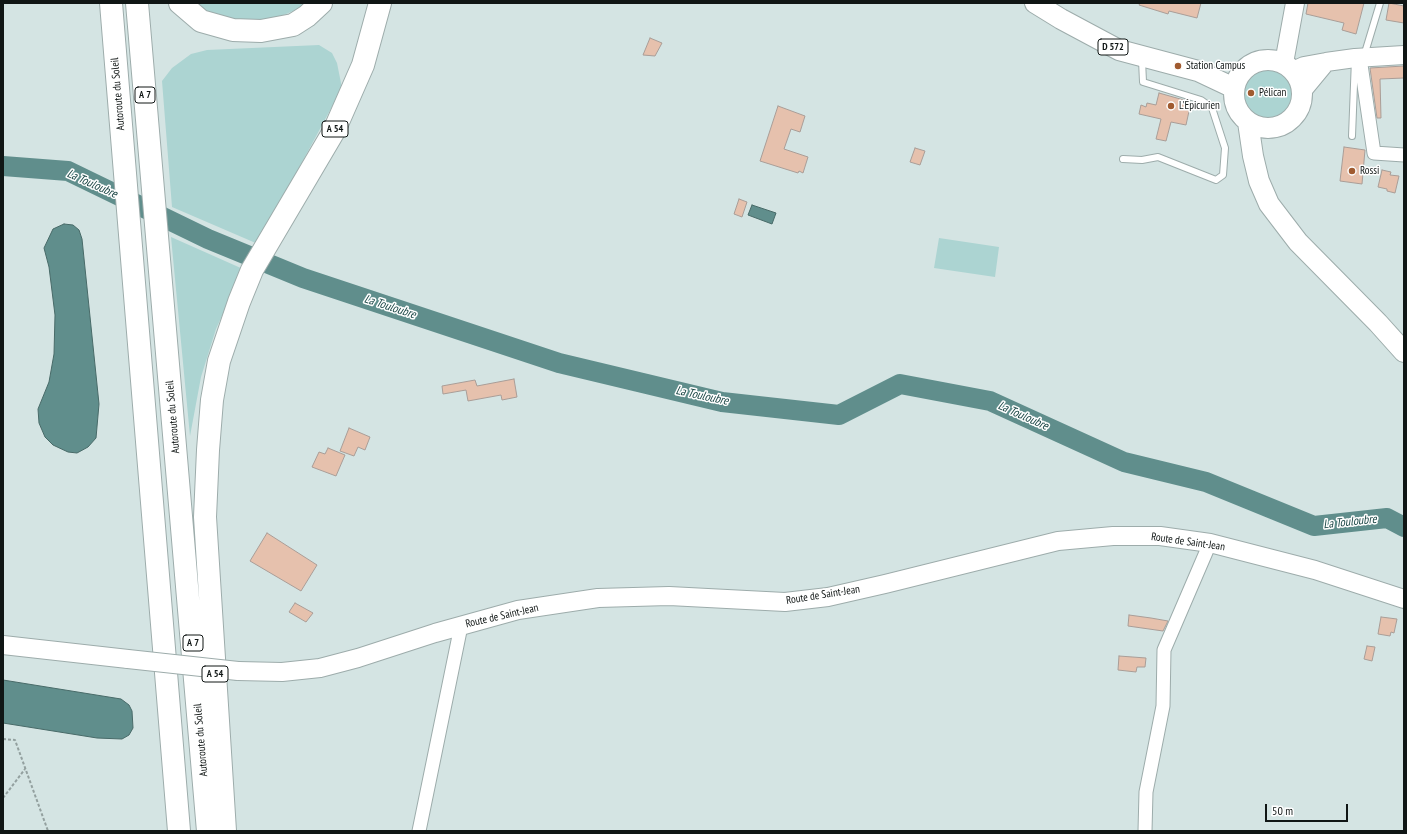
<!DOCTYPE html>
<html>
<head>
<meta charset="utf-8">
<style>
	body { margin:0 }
	#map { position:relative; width:1407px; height:834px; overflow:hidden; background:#d4e4e3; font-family:"PT Sans Narrow",sans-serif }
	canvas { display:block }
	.frame { position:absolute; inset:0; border:4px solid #101615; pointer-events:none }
	.scale { position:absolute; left:1265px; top:804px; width:83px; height:18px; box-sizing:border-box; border:2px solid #101615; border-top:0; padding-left:5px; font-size:12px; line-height:14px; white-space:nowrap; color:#101615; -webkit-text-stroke:3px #fff; paint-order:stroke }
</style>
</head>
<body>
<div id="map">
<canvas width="1407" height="834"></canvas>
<div class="frame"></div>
<div class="scale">50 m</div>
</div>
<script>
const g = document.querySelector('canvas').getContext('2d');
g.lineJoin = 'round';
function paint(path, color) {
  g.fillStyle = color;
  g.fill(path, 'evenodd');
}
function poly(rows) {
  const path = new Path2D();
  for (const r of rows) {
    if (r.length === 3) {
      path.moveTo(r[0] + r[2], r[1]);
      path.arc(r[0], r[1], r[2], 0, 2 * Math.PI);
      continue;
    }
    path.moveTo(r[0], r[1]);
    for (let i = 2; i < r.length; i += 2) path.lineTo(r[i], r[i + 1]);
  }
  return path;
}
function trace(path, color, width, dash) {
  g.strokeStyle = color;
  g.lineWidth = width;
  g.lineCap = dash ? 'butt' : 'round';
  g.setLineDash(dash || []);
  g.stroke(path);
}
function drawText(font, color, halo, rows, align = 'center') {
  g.font = font + ' "PT Sans Narrow",sans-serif';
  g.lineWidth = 3;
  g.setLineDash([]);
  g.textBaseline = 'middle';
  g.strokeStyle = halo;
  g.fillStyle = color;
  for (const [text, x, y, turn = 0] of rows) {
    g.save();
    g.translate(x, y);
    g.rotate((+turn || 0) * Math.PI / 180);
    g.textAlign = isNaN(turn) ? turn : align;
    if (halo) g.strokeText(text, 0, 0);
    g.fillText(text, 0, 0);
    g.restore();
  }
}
paint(poly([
	[194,3,306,3,300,8,279,17,257,23,229,21,209,14],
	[319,45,332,53,337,63,342,88,258,244,172,207,162,81,172,68,191,54,207,50],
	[1267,93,25],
	[171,237,243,269,216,329,201,377,190,436],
	[939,238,999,247,995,277,934,268]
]), '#acd4d2');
const water = poly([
	[752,205,776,213,772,224,748,215,752,205],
	[64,224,73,225,79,230,82,239,99,404,96,438,88,447,77,453,68,452,53,445,45,437,39,423,38,409,49,382,54,354,55,315,49,267,44,248,53,229,64,224],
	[3,680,121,699,129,705,132,711,133,728,129,735,122,739,97,738,3,723,3,680]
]);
paint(water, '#608e8c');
trace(water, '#486a68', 1);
trace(poly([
	[3,166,68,171,208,239,303,278,559,363,722,402,839,415,900,384,990,401,1124,462,1206,482,1314,526,1387,518,1404,527]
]), '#608e8c', 20);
const building = poly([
	[1140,3,1201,3,1197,18,1169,11,1168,14,1139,5,1140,3],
	[1308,3,1364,3,1356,34,1342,30,1344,23,1306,14,1308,3],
	[1389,3,1404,6,1404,23,1386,20,1389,3],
	[650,38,662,43,655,56,643,55,650,38],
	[1404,66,1404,78,1380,79,1381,118,1377,118,1370,68,1404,66],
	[1159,93,1191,102,1186,125,1171,122,1166,141,1156,139,1161,119,1139,114,1141,105,1146,107,1147,103,1156,105,1159,93],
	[778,106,805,116,800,132,791,129,784,149,808,157,803,173,799,171,798,173,760,161,778,106],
	[1344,147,1365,150,1362,184,1340,181,1344,147],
	[915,148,925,151,920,165,910,162,915,148],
	[1382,170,1391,172,1390,175,1399,176,1395,193,1387,191,1387,189,1378,187,1382,170],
	[739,199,747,202,742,217,734,214,739,199],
	[514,379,517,397,502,400,501,395,468,401,466,390,443,394,442,386,475,380,477,386,514,379],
	[349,428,370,437,365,450,358,447,354,456,340,451,349,428],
	[328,448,345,455,336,476,312,467,319,452,325,454,328,448],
	[267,533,317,565,301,591,250,561,267,533],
	[295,603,313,613,306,622,289,612,295,603],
	[1129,615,1151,618,1168,621,1163,631,1128,626,1129,615],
	[1381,617,1397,619,1394,633,1391,632,1390,636,1378,634,1381,617],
	[1367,646,1375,647,1372,661,1364,659,1367,646],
	[1119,656,1146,658,1145,667,1137,667,1136,672,1118,670,1119,656]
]);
paint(building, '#e6c1ad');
trace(building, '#a99d97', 1);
const lane = poly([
	[1364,56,1380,3],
	[1352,136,1355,59],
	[1123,159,1142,160,1158,157,1216,180,1223,175,1225,148,1212,108,1201,100,1143,82,1142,60]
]);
const street = poly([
	[1360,58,1374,153,1404,155],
	[419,831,461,626],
	[1145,831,1146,792,1163,706,1164,650,1210,543]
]);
const secondary = poly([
	[1284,63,1295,3],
	[1293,71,1304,66,1326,62,1355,58,1404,55],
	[1302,91,1326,62],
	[3,645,128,659],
	[238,671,282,672,320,668,358,658,435,633,518,610,598,598,669,596,785,602,828,597,885,584,1058,541,1113,536,1160,536,1210,543,1315,570,1404,599]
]);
const primary = poly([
	[1035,3,1061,19,1119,50,1198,71,1234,88],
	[1268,94,34],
	[1248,122,1253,156,1259,181,1269,204,1298,242,1378,323,1404,352]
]);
const highway = poly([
	[111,3,179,831],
	[137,3,208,831],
	[180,3,201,21,233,30,261,31,293,25,307,16,321,3],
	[225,831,205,517,208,450,212,400,219,361,239,302,252,270,334,131,363,65,380,3]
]);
trace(lane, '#9dacab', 8);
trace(street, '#9dacab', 15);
trace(secondary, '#9dacab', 20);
trace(primary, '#9dacab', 22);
trace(highway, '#9dacab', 24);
trace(poly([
	[3,739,15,740,48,831],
	[3,798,25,769]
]), '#93a09f', 2, [3, 2]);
trace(lane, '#fff', 6);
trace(street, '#fff', 13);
trace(secondary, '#fff', 18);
trace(primary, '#fff', 20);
trace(highway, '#fff', 22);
const secondaryBridge = poly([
	[128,659,238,671]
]);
trace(secondaryBridge, '#9dacab', 20, []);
trace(secondaryBridge, '#fff', 18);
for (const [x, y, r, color] of [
	[1178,66,4,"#a05b30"],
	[1251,93,4,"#a05b30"],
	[1171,106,4,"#a05b30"],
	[1352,171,4,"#a05b30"]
]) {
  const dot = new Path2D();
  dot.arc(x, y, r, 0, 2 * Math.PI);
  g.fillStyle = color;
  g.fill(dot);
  trace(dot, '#fff', 1.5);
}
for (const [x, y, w] of [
	[1113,47,30],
	[145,95,20],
	[335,129,26],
	[193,643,20],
	[215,674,26]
]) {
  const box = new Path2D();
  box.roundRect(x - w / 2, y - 8, w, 16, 3);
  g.fillStyle = '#fff';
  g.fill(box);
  trace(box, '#101615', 1);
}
drawText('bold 10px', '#101615', null, [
	["D 572",1113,47],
	["A 7",145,95],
	["A 54",335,129],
	["A 7",193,643],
	["A 54",215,674]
]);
drawText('11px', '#101615', '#fff', [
	["Station Campus",1186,66],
	["Pélican",1259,93],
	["L'Épicurien",1179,106],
	["Rossi",1360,171]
], 'left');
drawText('11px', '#101615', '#fff', [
	["Autoroute du Soleil",118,94,-95],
	["Autoroute du Soleil",173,417,-95],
	["Route de Saint-Jean",1188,542,8],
	["Route de Saint-Jean",823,595,-9],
	["Route de Saint-Jean",502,616,-13],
	["Autoroute du Soleil",201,740,-95]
]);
drawText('italic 12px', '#194544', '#fff', [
	["La Touloubre",92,184,24],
	["La Touloubre",390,307,18],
	["La Touloubre",702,396,12],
	["La Touloubre",1023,416,24],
	["La Touloubre",1350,522,-6]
]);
</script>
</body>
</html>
